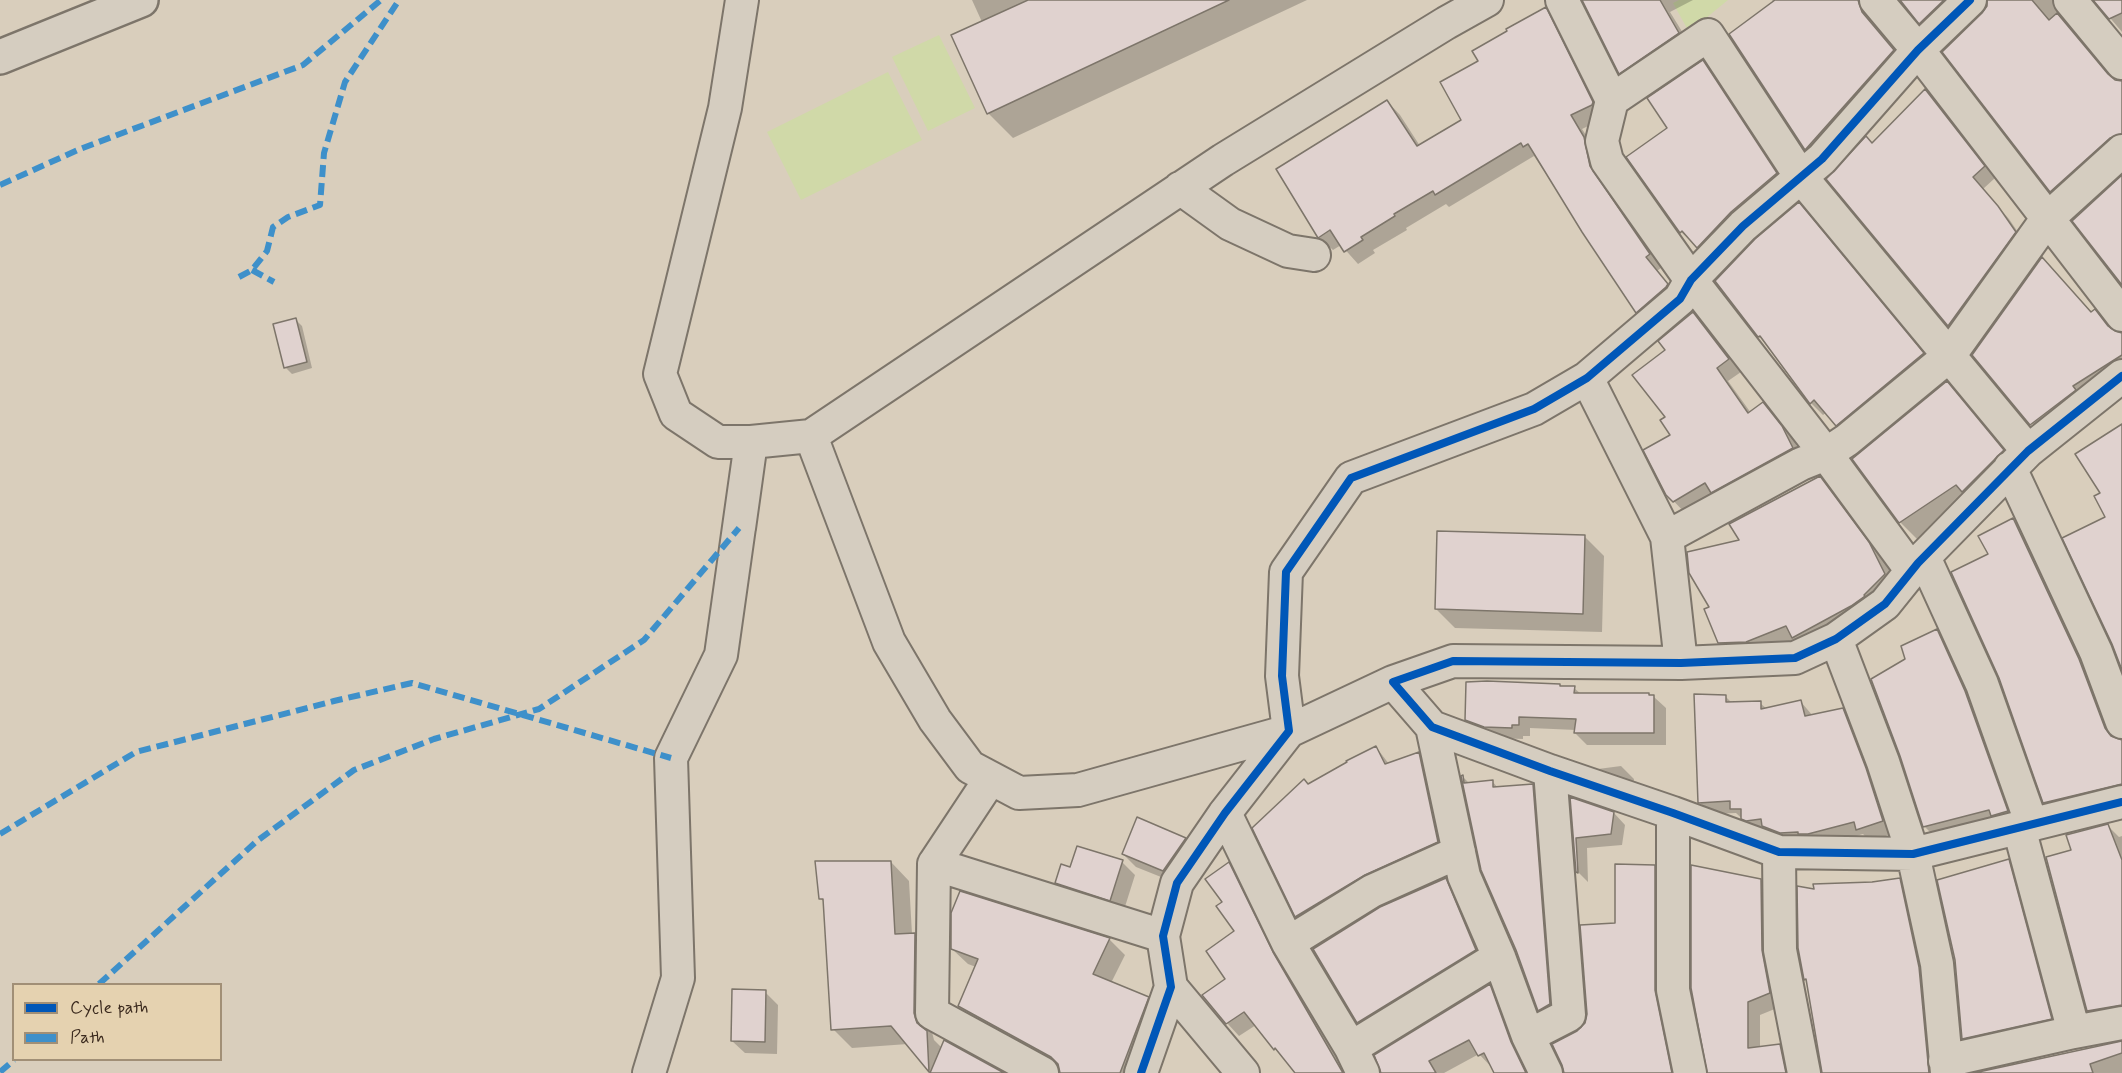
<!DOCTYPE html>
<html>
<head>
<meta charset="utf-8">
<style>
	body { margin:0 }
	#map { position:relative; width:2122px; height:1073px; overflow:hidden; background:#d9cebc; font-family:Mynerve,sans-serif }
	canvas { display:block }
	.legend { position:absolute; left:12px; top:983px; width:210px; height:78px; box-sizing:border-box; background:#e5d2b0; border:2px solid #a18f76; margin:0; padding:8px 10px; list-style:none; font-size:18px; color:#3b2a1e }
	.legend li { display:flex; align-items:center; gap:12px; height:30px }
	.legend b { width:30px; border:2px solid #a18f76 }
</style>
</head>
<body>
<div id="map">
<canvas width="2122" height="1073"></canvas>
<ul class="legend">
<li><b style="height:8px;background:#0057b8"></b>Cycle path</li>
<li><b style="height:8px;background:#3e90ca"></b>Path</li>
</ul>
</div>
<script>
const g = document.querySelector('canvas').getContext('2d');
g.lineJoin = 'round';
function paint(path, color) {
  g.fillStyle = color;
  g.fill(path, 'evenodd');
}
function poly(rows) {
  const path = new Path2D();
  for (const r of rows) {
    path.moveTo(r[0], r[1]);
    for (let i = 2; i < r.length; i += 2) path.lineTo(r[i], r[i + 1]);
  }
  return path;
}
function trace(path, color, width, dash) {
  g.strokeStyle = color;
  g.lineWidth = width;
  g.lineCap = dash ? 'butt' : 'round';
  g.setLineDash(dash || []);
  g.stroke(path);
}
paint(poly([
	[1679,0,1728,0,1689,32,1673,3],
	[939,35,975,108,928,131,892,57],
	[888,72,922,140,801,200,767,132]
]), '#d0d9a8');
paint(poly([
	[972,0,1307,0,1013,138,988,113,982,22],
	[1584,0,1693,0,1670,12,1691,46,1633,85,1620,73],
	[1772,0,1877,0,1871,17,1875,26,1907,64,1819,162,1806,149,1731,34,1774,3],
	[1901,0,1971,0,1934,36],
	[1989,0,2072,0,2065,17,2069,27,2113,80,2122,83,2122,152,2064,204,2051,191,1984,14,1989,6],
	[2095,0,2122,0,2122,32],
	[1545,9,1558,22,1605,118,1582,129,1597,152,1602,180,1662,267,1657,271,1680,298,1650,325,1637,312,1534,156,1449,207,1446,204,1406,228,1407,230,1373,250,1375,253,1358,264,1341,245,1333,250,1319,237,1387,101,1400,115,1420,146,1463,121,1480,61],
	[1703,62,1716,75,1789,187,1711,260,1681,232,1669,128],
	[1925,91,1937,102,1995,178,1983,189,2009,219,2026,244,1960,336,1828,179,1872,144],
	[1811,217,1935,367,1850,437,1827,412,1823,415,1811,403,1759,336],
	[2095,311,2114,333,2122,334,2122,377,2045,438,1974,355],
	[1693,314,1705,326,1741,372,1728,381,1751,413,1762,404,1794,440,1804,461,1686,514,1667,494,1672,435,1667,418,1667,350],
	[296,320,302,326,312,368,292,374,286,368],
	[1947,383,1966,402,2022,470,1919,541,1900,522],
	[1819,478,1840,499,1889,565,1905,596,1740,664,1719,643,1711,608,1742,541],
	[2013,519,2026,532,2092,673,2117,740,2122,741,2122,800,2058,815,2045,802,1990,554],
	[1585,537,1604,556,1602,632,1455,628,1436,609],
	[1937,631,1950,644,2020,824,1937,839,1924,826],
	[1561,687,1574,688,1581,694,1654,697,1666,708,1666,745,1587,745,1575,733,1576,730,1530,728,1530,736,1523,736,1523,739,1497,738,1479,732,1467,720],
	[1725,696,1732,703,1760,703,1767,709,1801,702,1813,716,1843,709,1855,722,1895,833,1870,841,1863,834,1821,846,1776,838,1769,831,1755,831,1736,813,1712,814,1699,802],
	[1376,747,1389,764,1419,754,1429,765,1448,853,1308,927,1297,916,1254,828,1308,785],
	[1621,766,1634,779,1633,788,1610,780,1598,769],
	[1463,777,1470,784,1492,781,1498,788,1532,785,1545,798,1562,1017,1551,1022,1539,1010,1517,949,1483,870],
	[1572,799,1614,813,1625,825,1622,845,1587,848,1588,882,1577,871],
	[1138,819,1185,839,1198,852,1176,883,1136,867,1123,854],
	[2108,826,2119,837,2122,836,2122,1020,2101,1024,2088,1010,2073,851],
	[2008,860,2020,872,2062,1030,1975,1050,1963,1038],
	[891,862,909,881,912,934,914,934,933,953,932,1032,934,1040,942,1048,1001,1073,932,1073,908,1044,852,1048,833,1029,825,903,821,899],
	[1122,862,1135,875,1123,913,1069,896,1057,883,1071,869],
	[1228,864,1241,876,1349,1073,1297,1073,1275,1049,1256,1025,1239,1036,1227,1023,1227,979,1236,932,1224,903],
	[1654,866,1667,879,1681,1073,1565,1073,1578,1032,1586,1024,1617,924],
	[1446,879,1457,891,1487,962,1370,1034,1358,1022],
	[1899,879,1912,892,1940,1073,1823,1073,1808,981,1806,979,1799,948,1816,891],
	[1761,880,1774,893,1782,1006,1760,1015,1760,1048,1779,1046,1793,1059,1795,1073,1709,1073],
	[960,893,1110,940,1125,955,1111,983,1148,998,1163,1013,1141,1073,1061,1073,1060,1068,975,1021,959,1006,976,967,968,964,952,949],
	[1489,986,1502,998,1531,1073,1497,1073,1479,1054,1444,1073,1382,1073],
	[765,992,778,1005,777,1054,745,1053,732,1041],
	[2122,1043,2122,1073,1981,1073]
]), '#0003');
const building = poly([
	[1028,0,1229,0,987,114,951,35,1028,0],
	[1582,0,1660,0,1679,33,1619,74,1582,0],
	[1775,0,1858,0,1862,12,1894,50,1805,150,1729,34,1775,0],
	[1900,0,1944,0,1919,24,1900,0],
	[1987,0,2032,0,2049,20,2057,13,2108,74,2115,80,2122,81,2122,134,2110,138,2050,192,1942,52,1982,13,1987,6,1987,0],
	[2093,0,2122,0,2122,13,2109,19,2093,0],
	[1546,7,1593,102,1592,105,1571,115,1584,137,1590,166,1650,254,1646,257,1668,284,1666,287,1636,313,1582,232,1528,144,1523,147,1521,143,1435,195,1433,191,1394,214,1395,216,1361,237,1363,240,1344,252,1330,230,1318,238,1276,169,1387,100,1417,146,1461,120,1440,82,1478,61,1472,51,1507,31,1506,29,1546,7],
	[1703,60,1777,173,1731,212,1697,248,1682,231,1680,233,1626,157,1667,128,1647,98,1703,60],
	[1925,89,1985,166,1973,177,1998,206,2016,232,1948,326,1826,179,1866,136,1872,143,1925,89],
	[2122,175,2122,285,2072,221,2122,175],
	[1799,202,1924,353,1836,426,1814,400,1810,404,1760,336,1758,337,1715,281,1755,239,1799,202],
	[2042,257,2091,312,2095,309,2108,326,2115,331,2122,333,2122,355,2073,386,2076,390,2030,425,1972,355,2042,257],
	[1693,312,1729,359,1717,368,1748,413,1763,402,1782,426,1793,448,1711,493,1705,483,1673,502,1666,495,1643,450,1670,435,1660,420,1665,417,1632,375,1665,350,1658,341,1693,312],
	[296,318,307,362,284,368,273,324,296,318],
	[1947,381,2004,450,1962,492,1956,485,1899,523,1852,459,1947,381],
	[2122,424,2122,670,2112,644,2062,538,2105,517,2094,496,2100,493,2075,454,2122,424],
	[1820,476,1869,542,1885,574,1864,595,1865,596,1851,606,1792,638,1786,626,1746,642,1718,643,1704,609,1709,607,1689,573,1687,552,1739,540,1729,524,1820,476],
	[2013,518,2079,659,2105,728,2111,736,2122,740,2122,784,2043,803,1999,678,1951,572,1988,554,1978,536,2013,518],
	[1437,531,1585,535,1583,614,1435,609,1437,531],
	[1937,629,1965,691,2008,811,1991,816,1989,810,1923,827,1900,756,1871,679,1905,659,1901,646,1937,629],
	[1487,681,1560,684,1560,686,1575,686,1574,693,1649,693,1649,695,1654,695,1654,733,1574,733,1576,719,1519,717,1519,725,1512,725,1512,728,1484,727,1465,720,1466,682,1487,681],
	[1694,694,1726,695,1726,702,1761,701,1761,709,1801,700,1805,716,1843,708,1866,768,1883,821,1856,830,1854,822,1808,834,1798,834,1798,832,1780,833,1762,826,1761,819,1746,821,1741,819,1741,809,1730,809,1730,801,1698,803,1694,694],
	[1376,746,1385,764,1419,752,1438,842,1365,875,1295,917,1252,828,1304,779,1308,784,1347,762,1346,761,1376,746],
	[1463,775,1464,783,1493,780,1493,787,1533,784,1550,1004,1538,1011,1516,950,1481,870,1461,776,1463,775],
	[1570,797,1614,812,1611,834,1576,838,1578,873,1576,872,1570,797],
	[1137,817,1186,838,1163,871,1122,854,1137,817],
	[2108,824,2122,860,2122,1005,2087,1011,2046,857,2071,850,2066,835,2108,824],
	[1077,846,1123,860,1110,901,1055,883,1061,864,1070,867,1077,846],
	[2009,859,2052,1019,1962,1039,1955,960,1937,880,2009,859],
	[815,861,891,861,895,934,915,933,914,1013,917,1023,927,1031,929,1072,891,1026,831,1030,823,899,819,899,815,861],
	[1229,862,1273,952,1343,1073,1295,1073,1275,1048,1274,1050,1244,1012,1226,1024,1202,995,1225,979,1206,951,1234,931,1216,906,1222,902,1205,879,1229,862],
	[1615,864,1655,865,1655,990,1672,1073,1564,1073,1562,1065,1552,1044,1577,1031,1585,1023,1587,1014,1580,925,1615,923,1615,864],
	[1691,865,1761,879,1762,950,1770,993,1748,1002,1748,1048,1780,1044,1786,1073,1707,1073,1691,988,1691,865],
	[1446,878,1476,950,1357,1023,1313,949,1380,907,1446,878],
	[1900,878,1919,967,1929,1073,1822,1073,1806,979,1804,980,1798,948,1797,886,1814,889,1813,884,1872,882,1900,878],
	[960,891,1110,938,1093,974,1149,997,1120,1073,1060,1073,1058,1064,1051,1057,958,1006,978,959,951,949,951,913,960,891],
	[1490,984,1511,1042,1526,1073,1494,1073,1484,1053,1478,1056,1469,1040,1429,1061,1436,1073,1381,1073,1374,1055,1490,984],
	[732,989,766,990,765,1042,731,1041,732,989],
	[944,1040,1004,1073,930,1073,944,1040],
	[2122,1041,2122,1053,2090,1064,2093,1073,1974,1073,2122,1041]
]);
paint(building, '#e0d2cf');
trace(building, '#7d756a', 1.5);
const minor = poly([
	[742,0,725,108,660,374,676,414,718,442,751,442,811,436,889,642,935,720,970,767,1019,793,1078,790,1289,731,1393,682],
	[1562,0,1612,100,1602,141,1607,161,1691,280,1826,454,1912,571],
	[1876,0,1918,50,2122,315],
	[2070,0,2122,63],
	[1612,100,1708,35,1801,177,2028,451],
	[1180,188,1230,224,1288,251,1314,255],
	[2122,376,2028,451,1918,563,1885,604,1836,639,1795,658,1681,663,1453,661,1393,682,1432,727,1550,771,1673,813,1779,852,1913,854,2122,802],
	[1587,378,1667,537],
	[811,436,1223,160,1446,23,1487,0],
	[2010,468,2096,652,2122,722],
	[1924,557,1982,684,2032,825],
	[1836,639,1883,762,1913,854,1937,964,1947,1073],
	[1681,663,1667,537,1801,464,1826,454,1847,440,1949,356,2047,219,2122,151],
	[1432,727,1464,876,1499,957,1528,1036,1546,1073],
	[991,778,934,864,932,1013,1042,1073],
	[1225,813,1288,943,1351,1048,1363,1073],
	[1673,813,1673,990,1690,1073],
	[1779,852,1780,950,1804,1073],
	[934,864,1163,936],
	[1288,943,1372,891,1459,852],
	[1171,987,1243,1073],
	[2074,1032,2122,1023],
	[1528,1036,1569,1015,1550,771],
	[1351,1048,1499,957],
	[1945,1061,2074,1032,2019,828],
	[649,1073,678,978,671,758,721,655,751,442,739,528],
	[1141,1073,1171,987,1163,936,1177,883,1225,813,1289,731,1282,676,1286,572,1351,478,1534,409,1587,378,1680,299,1691,280,1743,226,1822,159,1918,50,1970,0]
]);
const highway = poly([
	[0,57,141,0]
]);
trace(minor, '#7d756a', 36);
trace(highway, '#7d756a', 38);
trace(minor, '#d5cdc0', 32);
trace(highway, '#d5cdc0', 33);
trace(poly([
	[0,185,80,149,303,65,381,0],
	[252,270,274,282],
	[239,277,252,270,267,251,273,227,288,217,320,205,324,153,345,82,399,0],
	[0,834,136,752,334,701,412,683,671,758],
	[99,984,257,841,354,770,434,739,539,709,644,640,739,528],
	[0,1072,14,1060]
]), '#3e90ca', 6, [12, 6]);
trace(poly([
	[2122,376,2028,451,1918,563,1885,604,1836,639,1795,658,1681,663,1453,661,1393,682,1432,727,1550,771,1673,813,1779,852,1913,854,2122,802],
	[1141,1073,1171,987,1163,936,1177,883,1225,813,1289,731,1282,676,1286,572,1351,478,1534,409,1587,378,1680,299,1691,280,1743,226,1822,159,1918,50,1970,0]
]), '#0057b8', 8);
</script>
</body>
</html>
